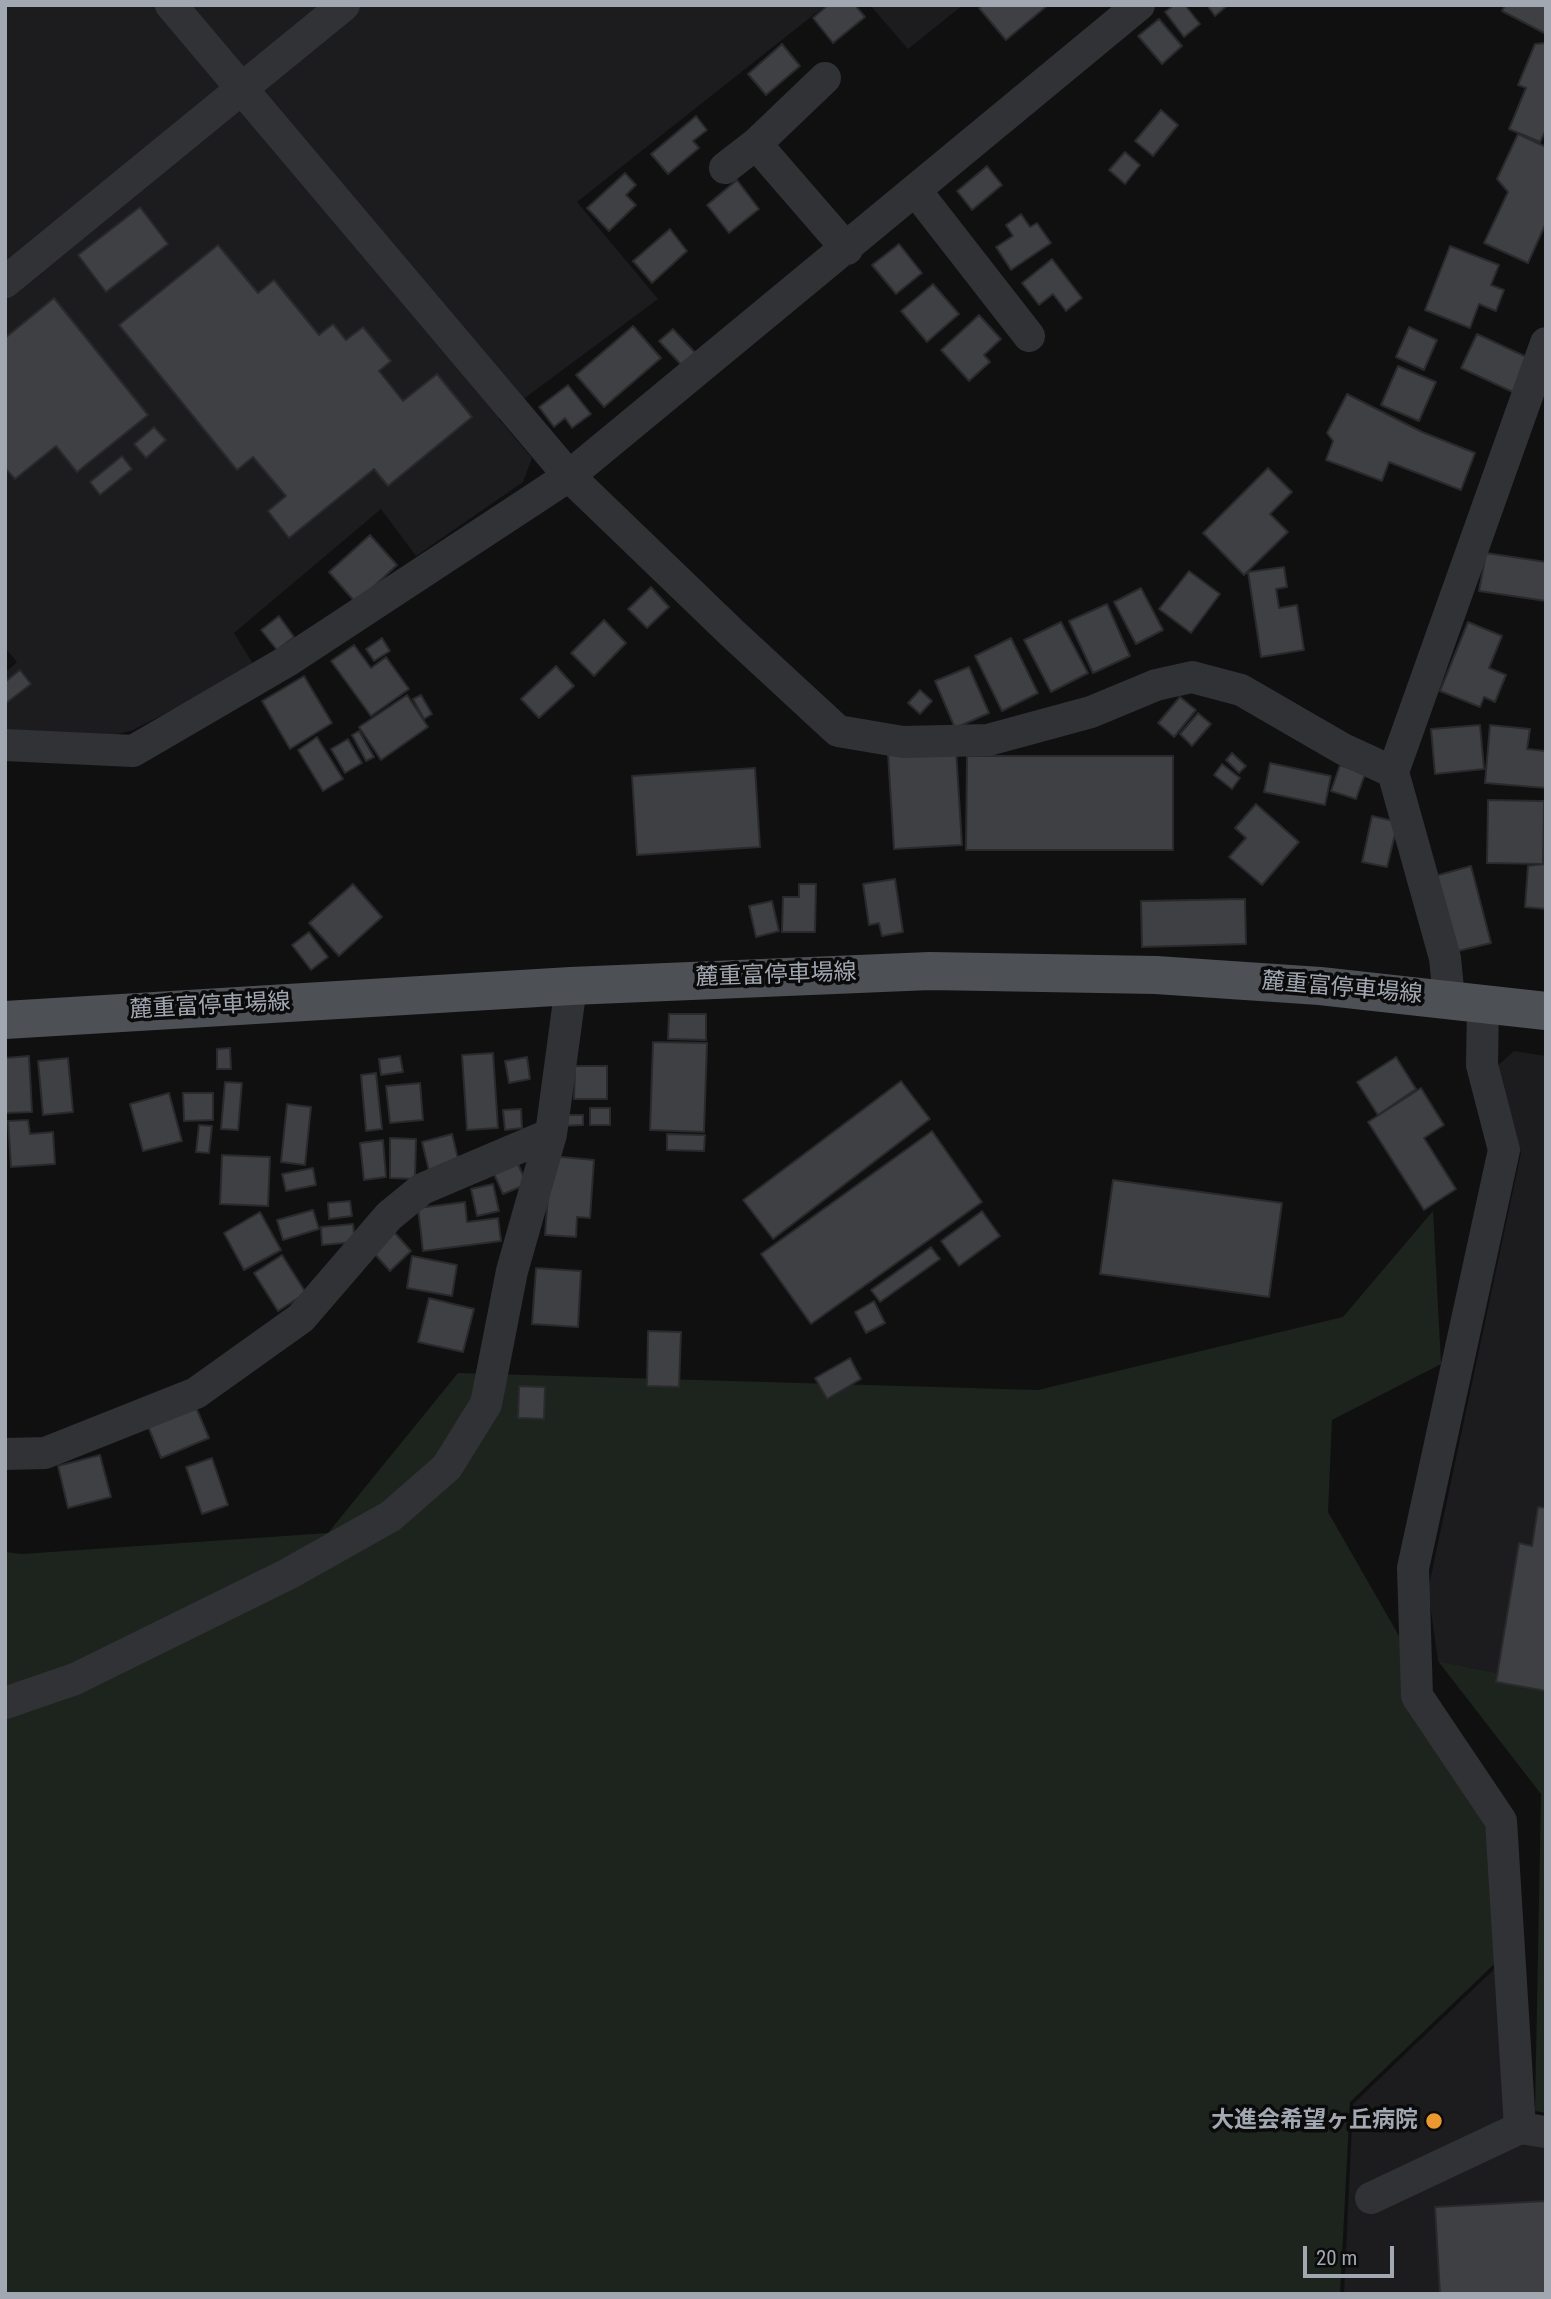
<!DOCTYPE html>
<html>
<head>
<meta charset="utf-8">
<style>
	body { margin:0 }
	#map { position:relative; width:1551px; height:2299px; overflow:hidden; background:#101011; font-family:"Roboto Condensed",sans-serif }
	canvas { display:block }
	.frame { position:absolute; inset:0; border:7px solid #a2a8b2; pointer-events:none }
	.scale { position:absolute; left:1303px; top:2246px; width:91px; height:32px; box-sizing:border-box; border:4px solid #a2a8b2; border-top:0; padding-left:9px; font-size:21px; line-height:24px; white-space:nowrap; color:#a2a8b2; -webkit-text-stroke:5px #0b0b0c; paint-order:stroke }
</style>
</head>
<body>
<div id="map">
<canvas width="1551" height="2299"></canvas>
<div class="frame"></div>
<div class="scale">20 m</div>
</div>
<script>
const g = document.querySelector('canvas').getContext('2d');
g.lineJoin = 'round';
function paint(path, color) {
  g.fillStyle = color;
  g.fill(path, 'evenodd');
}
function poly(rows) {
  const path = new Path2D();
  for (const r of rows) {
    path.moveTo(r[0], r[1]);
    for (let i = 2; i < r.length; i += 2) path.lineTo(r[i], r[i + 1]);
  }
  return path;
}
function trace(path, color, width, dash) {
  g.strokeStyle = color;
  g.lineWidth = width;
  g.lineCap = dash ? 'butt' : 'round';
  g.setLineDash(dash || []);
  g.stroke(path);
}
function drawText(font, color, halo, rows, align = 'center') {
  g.font = font + ' "Roboto Condensed","Noto Sans JP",sans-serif';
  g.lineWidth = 7;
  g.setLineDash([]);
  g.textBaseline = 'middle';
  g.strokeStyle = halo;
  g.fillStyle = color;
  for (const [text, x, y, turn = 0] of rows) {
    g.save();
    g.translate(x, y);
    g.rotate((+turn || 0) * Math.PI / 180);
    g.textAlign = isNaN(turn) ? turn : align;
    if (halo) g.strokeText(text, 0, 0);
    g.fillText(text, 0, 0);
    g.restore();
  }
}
paint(poly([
	[5,5,826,5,577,202,658,299,498,418,532,458,523,482,416,556,381,509,234,633,255,667,133,730,99,739,5,732,5,673,17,662,5,648],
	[870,5,963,5,908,49],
	[1514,1051,1546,1056,1546,1683,1438,1661,1428,1590,1521,1153,1494,1069],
	[1509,1955,1515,2137,1546,2142,1546,2294,1344,2294,1353,2104]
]), '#1c1c1e');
paint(poly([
	[1433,1211,1441,1364,1332,1420,1328,1512,1470,1760,1513,1946,1350,2102,1340,2294,5,2294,5,1552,22,1554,328,1533,458,1373,1038,1390,1343,1317],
	[1438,1661,1546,1683,1546,2113,1535,2111,1541,1794]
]), '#1d241d');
const building = poly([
	[828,5,855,5,865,17,833,43,813,18,828,5],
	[983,5,1048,5,1006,40,979,8,983,5],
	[1174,5,1185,5,1200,24,1184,37,1165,12,1174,5],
	[1207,5,1228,5,1215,16,1207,5],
	[1505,5,1546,5,1546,34,1502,11,1505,5],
	[1159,19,1182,46,1162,64,1138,36,1159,19],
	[1545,43,1546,130,1540,142,1509,129,1526,88,1518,85,1535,44,1545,43],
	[782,44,800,66,766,95,748,74,782,44],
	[1161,110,1178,125,1153,156,1135,141,1161,110],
	[696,116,707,130,693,141,699,148,668,174,651,154,696,116],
	[1518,134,1546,147,1546,223,1528,263,1484,243,1508,192,1497,179,1518,134],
	[1125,152,1140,165,1125,184,1109,170,1125,152],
	[987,166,1002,185,972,210,957,191,987,166],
	[625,173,636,185,626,195,636,205,609,231,587,208,625,173],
	[737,180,759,209,729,233,707,205,737,180],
	[140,207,168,244,106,292,78,255,140,207],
	[1021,214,1030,227,1037,223,1051,243,1011,270,996,247,1013,236,1006,225,1021,214],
	[670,229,687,251,652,283,633,261,670,229],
	[899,244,922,273,896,294,872,265,899,244],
	[218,245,258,293,274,280,319,335,333,324,346,340,363,327,391,361,379,371,403,401,437,374,472,417,388,486,374,469,289,538,268,511,286,496,253,457,237,470,119,325,218,245],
	[1450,246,1499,265,1491,285,1504,290,1496,311,1479,304,1470,328,1425,310,1450,246],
	[1052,259,1082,298,1066,311,1053,294,1039,305,1022,283,1052,259],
	[933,284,959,314,927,342,901,311,933,284],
	[54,298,148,415,77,472,56,446,15,479,5,468,5,338,54,298],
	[979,315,1001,339,984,355,990,362,969,381,941,350,979,315],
	[633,326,661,358,604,407,576,375,633,326],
	[1409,327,1437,340,1424,370,1396,357,1409,327],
	[673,329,702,360,688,372,659,341,673,329],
	[1477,334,1533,360,1517,394,1461,368,1477,334],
	[1398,366,1436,382,1419,421,1381,405,1398,366],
	[568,385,591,414,572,428,565,418,554,427,539,407,568,385],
	[1347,394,1422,432,1475,453,1461,490,1389,462,1382,481,1326,460,1333,441,1327,433,1347,394],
	[154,427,166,440,146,458,134,444,154,427],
	[122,456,132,469,100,495,90,482,122,456],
	[1268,468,1292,492,1270,514,1288,532,1244,575,1203,533,1268,468],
	[370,535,397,565,356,603,329,572,370,535],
	[1486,553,1546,562,1546,601,1479,591,1486,553],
	[1284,567,1287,587,1276,589,1279,608,1297,605,1304,650,1261,657,1248,572,1284,567],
	[1189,571,1220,594,1191,633,1159,609,1189,571],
	[651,587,669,607,647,628,628,609,651,587],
	[1141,588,1163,630,1136,644,1114,602,1141,588],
	[1107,604,1130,656,1093,673,1069,621,1107,604],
	[279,616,294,637,277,650,261,630,279,616],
	[604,620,626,643,594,676,571,653,604,620],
	[1061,622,1088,673,1051,692,1024,640,1061,622],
	[1468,622,1502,636,1489,668,1506,675,1495,702,1484,697,1480,707,1440,691,1468,622],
	[382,638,390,651,374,661,366,649,382,638],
	[1011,638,1038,693,1002,711,975,656,1011,638],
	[354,645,371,668,386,657,409,689,371,716,331,661,354,645],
	[556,666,574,686,539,718,521,699,556,666],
	[969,667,989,713,955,728,935,681,969,667],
	[20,670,31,684,5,704,5,682,20,670],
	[304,676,332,723,290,749,262,701,304,676],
	[920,690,932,701,920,714,908,703,920,690],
	[407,695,428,727,381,760,359,727,407,695],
	[421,695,432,714,424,719,413,699,421,695],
	[1180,697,1196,710,1174,737,1158,723,1180,697],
	[1198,713,1211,724,1192,746,1180,734,1198,713],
	[1480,725,1484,769,1435,774,1431,729,1480,725],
	[1490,725,1530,729,1527,749,1546,751,1546,788,1485,783,1490,725],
	[359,731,374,757,366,761,352,735,359,731],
	[317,737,343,779,323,791,298,750,317,737],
	[348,739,362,763,345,773,331,749,348,739],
	[956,750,962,845,894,849,888,754,956,750],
	[1232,753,1246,766,1239,773,1226,760,1232,753],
	[967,756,1173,756,1173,850,966,850,967,756],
	[1270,763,1331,776,1325,805,1264,792,1270,763],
	[1222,764,1240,778,1232,789,1214,775,1222,764],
	[1340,765,1365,774,1356,799,1331,791,1340,765],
	[755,768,760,847,637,855,632,776,755,768],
	[1488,800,1544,801,1543,864,1487,863,1488,800],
	[1256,804,1299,842,1262,885,1229,857,1246,838,1235,828,1256,804],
	[1372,816,1398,822,1387,867,1362,862,1372,816],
	[1543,864,1546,865,1546,909,1525,907,1528,866,1543,864],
	[1471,866,1491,943,1454,952,1435,876,1471,866],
	[895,879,903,932,882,936,879,923,869,925,863,884,895,879],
	[353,884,382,917,339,956,309,923,353,884],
	[799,884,816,884,815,932,782,932,783,897,799,897,799,884],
	[1245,899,1246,944,1142,947,1141,901,1245,899],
	[772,901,779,931,756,937,749,906,772,901],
	[309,932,328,957,311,970,292,945,309,932],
	[669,1014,706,1014,706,1040,668,1039,669,1014],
	[653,1042,707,1043,704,1132,650,1130,653,1042],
	[230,1048,231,1069,217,1069,217,1049,230,1048],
	[493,1053,498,1128,467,1130,462,1055,493,1053],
	[29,1056,32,1112,5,1113,5,1058,29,1056],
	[400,1056,403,1072,381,1075,379,1059,400,1056],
	[527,1057,530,1079,509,1083,505,1061,527,1057],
	[1396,1057,1416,1089,1378,1115,1357,1082,1396,1057],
	[68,1058,73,1112,43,1115,38,1061,68,1058],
	[575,1066,607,1066,607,1099,574,1099,575,1066],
	[376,1073,382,1129,366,1131,361,1075,376,1073],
	[901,1081,930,1119,773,1239,743,1200,901,1081],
	[225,1082,242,1083,238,1130,221,1129,225,1082],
	[420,1083,423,1120,390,1123,386,1086,420,1083],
	[1421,1088,1444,1125,1424,1138,1456,1189,1424,1210,1368,1122,1421,1088],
	[169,1093,182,1141,143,1151,130,1104,169,1093],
	[183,1093,213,1093,213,1120,184,1121,183,1093],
	[287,1104,311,1107,305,1165,281,1162,287,1104],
	[590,1108,610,1108,610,1125,590,1125,590,1108],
	[521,1109,522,1128,505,1130,503,1110,521,1109],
	[562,1115,583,1115,583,1125,562,1126,562,1115],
	[28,1120,30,1134,53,1132,55,1164,11,1167,8,1121,28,1120],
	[199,1125,212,1126,209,1153,196,1152,199,1125],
	[932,1131,982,1202,811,1324,761,1254,932,1131],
	[452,1134,459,1163,429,1171,422,1142,452,1134],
	[667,1134,705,1135,704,1151,667,1150,667,1134],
	[390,1138,416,1139,415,1179,390,1178,390,1138],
	[383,1140,386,1177,364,1180,360,1143,383,1140],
	[222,1155,270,1157,268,1206,220,1204,222,1155],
	[551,1156,594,1160,590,1218,577,1217,576,1237,545,1235,551,1156],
	[518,1164,527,1184,503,1194,494,1174,518,1164],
	[313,1168,316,1185,286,1191,282,1174,313,1168],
	[1113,1180,1282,1203,1269,1297,1100,1274,1113,1180],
	[493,1184,499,1211,477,1216,471,1189,493,1184],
	[350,1201,352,1216,329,1219,328,1203,350,1201],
	[465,1202,467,1222,498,1218,501,1241,423,1251,418,1208,465,1202],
	[313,1210,319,1229,283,1240,277,1220,313,1210],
	[982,1211,1000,1236,959,1266,941,1241,982,1211],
	[260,1212,281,1250,244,1270,224,1233,260,1212],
	[353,1224,355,1242,322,1245,321,1227,353,1224],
	[394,1232,411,1251,390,1271,373,1252,394,1232],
	[931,1247,940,1259,880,1302,871,1290,931,1247],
	[282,1255,306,1293,278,1311,254,1273,282,1255],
	[412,1256,457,1265,452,1296,407,1288,412,1256],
	[536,1268,581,1271,578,1327,532,1324,536,1268],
	[429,1298,474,1309,463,1352,418,1342,429,1298],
	[874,1301,885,1323,866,1333,855,1312,874,1301],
	[648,1331,681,1332,679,1387,647,1386,648,1331],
	[850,1358,861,1379,827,1399,815,1378,850,1358],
	[519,1386,545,1387,544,1419,518,1418,519,1386],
	[193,1400,209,1438,161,1458,145,1419,193,1400],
	[100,1455,111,1497,68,1508,58,1466,100,1455],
	[212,1458,228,1505,202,1514,186,1467,212,1458],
	[1538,1507,1546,1508,1546,1691,1496,1682,1519,1543,1532,1546,1538,1507],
	[1546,2201,1546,2294,1440,2294,1435,2207,1546,2201]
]);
paint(building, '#3f4044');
trace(building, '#2a2a2d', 2);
trace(poly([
	[171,5,569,476,733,634,838,731,903,742,988,740,1091,712,1156,685,1192,677,1241,690,1343,749,1393,772],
	[756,144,847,249],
	[725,168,756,144,825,78],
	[916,191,1029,336],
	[5,282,344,5],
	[5,745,133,751,289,660,569,476,1139,5],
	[1449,999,1445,958,1393,772,1546,343],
	[1483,1002,1482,1065,1504,1150,1413,1568,1417,1696,1501,1821,1520,2128],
	[5,1454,45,1453,196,1393,301,1318,389,1216,422,1189,551,1134],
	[5,1703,75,1679,288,1574,391,1516,447,1467,486,1404,512,1271,551,1134,571,986],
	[1371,2198,1520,2128,1546,2132]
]), '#313236', 32);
trace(poly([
	[5,1020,571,986,930,971,1156,975,1320,986,1546,1011]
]), '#4d5055', 38);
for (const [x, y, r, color] of [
	[1434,2121,9,"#e99930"]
]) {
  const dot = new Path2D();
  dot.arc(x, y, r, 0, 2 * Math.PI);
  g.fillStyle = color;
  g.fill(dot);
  trace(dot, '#0b0b0c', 2.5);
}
drawText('23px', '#a2a8b2', '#0b0b0c', [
	["麓重富停車場線",776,976,-2],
	["麓重富停車場線",1342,989,5],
	["麓重富停車場線",210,1007,-3]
]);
drawText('bold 23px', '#a2a8b2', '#0b0b0c', [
	["大進会希望ヶ丘病院",1418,2121]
], 'right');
</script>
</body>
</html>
